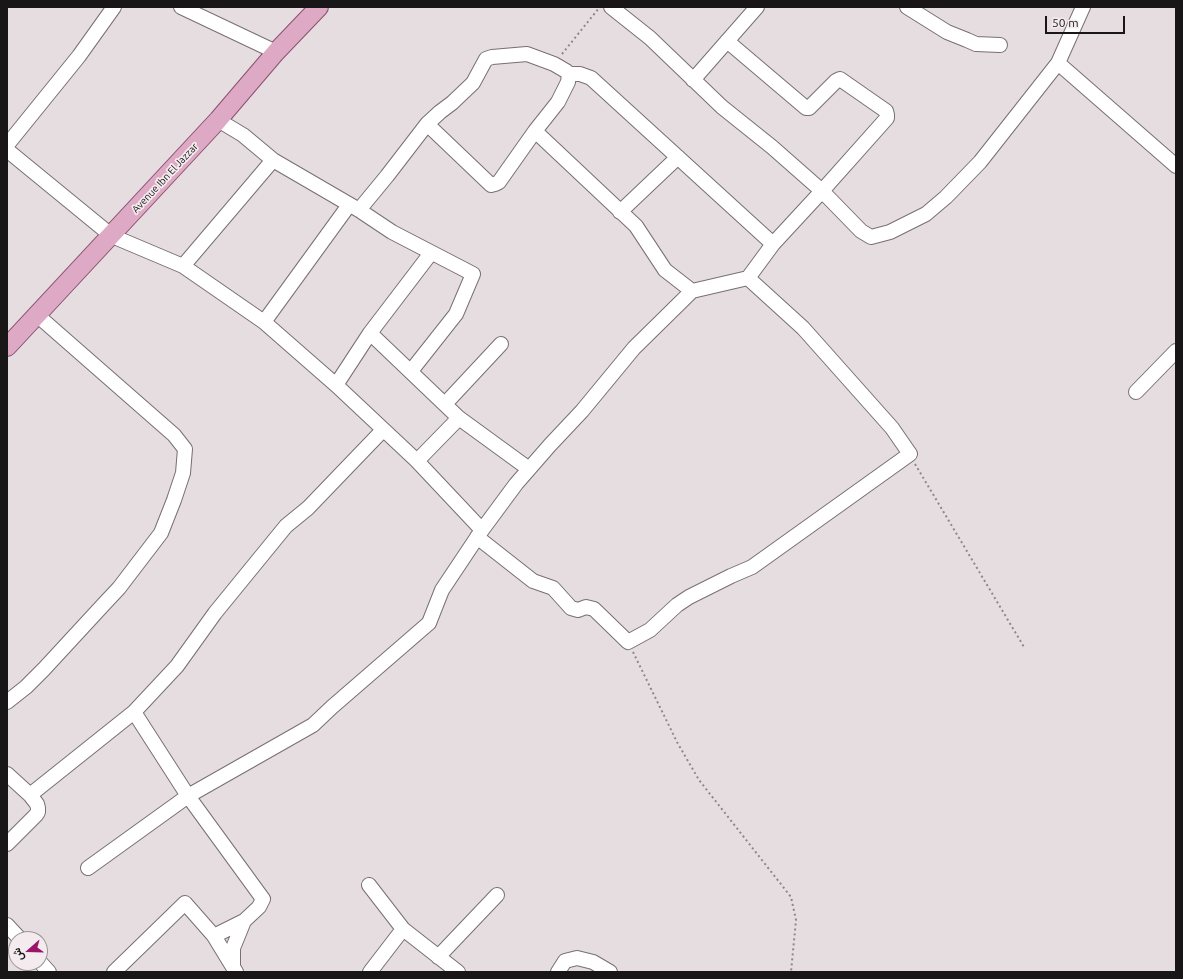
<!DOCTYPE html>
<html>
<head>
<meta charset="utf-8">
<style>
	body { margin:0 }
	#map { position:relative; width:1183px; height:979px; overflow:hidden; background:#e6dde1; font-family:Ubuntu,Vazirmatn,sans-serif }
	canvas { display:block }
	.frame { position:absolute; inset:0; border:8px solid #191618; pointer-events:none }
	.north { position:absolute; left:8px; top:931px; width:40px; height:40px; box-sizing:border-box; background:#f3ebee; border:1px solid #9c9698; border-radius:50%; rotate:250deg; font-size:11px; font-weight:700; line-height:16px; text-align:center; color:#191618 }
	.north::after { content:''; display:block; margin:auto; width:14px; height:18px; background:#9a1569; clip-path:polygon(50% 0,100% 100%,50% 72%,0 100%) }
	.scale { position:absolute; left:1045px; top:16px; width:80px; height:18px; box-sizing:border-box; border:2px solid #191618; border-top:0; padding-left:5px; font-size:12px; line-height:14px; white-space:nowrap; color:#191618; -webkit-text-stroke:3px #f3ebee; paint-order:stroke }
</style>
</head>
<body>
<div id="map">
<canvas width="1183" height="979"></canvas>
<div class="frame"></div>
<div class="north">ش</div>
<div class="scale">50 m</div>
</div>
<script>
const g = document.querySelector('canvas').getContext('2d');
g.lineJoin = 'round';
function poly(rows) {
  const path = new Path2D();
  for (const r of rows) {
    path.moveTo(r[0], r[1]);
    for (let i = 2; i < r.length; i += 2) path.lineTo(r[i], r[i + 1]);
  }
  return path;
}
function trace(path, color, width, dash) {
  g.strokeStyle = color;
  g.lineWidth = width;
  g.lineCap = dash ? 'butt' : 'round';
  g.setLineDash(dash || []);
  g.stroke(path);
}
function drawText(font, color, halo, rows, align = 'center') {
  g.font = font + ' Ubuntu,sans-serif';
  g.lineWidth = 3.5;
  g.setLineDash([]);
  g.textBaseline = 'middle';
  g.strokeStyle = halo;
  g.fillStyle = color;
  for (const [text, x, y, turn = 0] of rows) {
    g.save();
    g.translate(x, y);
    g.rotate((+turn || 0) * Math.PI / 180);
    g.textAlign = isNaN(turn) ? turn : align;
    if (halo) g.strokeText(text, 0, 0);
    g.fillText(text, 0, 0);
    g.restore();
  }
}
const minor = poly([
	[181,7,276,52],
	[611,7,650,38,722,107,772,147,822,191,861,231,871,237,890,232,926,214,946,197,980,162,1058,63,1083,7],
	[907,7,947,32,967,40,976,44,1000,45],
	[1058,63,1176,166],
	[569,74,580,74,591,78,773,244],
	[693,80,757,7],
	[218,120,243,135,273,160,359,210,392,232,473,274,456,314,411,371],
	[535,131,636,226,665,270,692,291,748,278,773,244,822,191,887,118,887,115,886,111,840,79,836,81,809,108,806,108,727,41],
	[7,145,79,56,114,7],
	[7,150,112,236,183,266,264,322,336,385,417,461,482,530],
	[359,210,387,176,427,124,440,112,452,103,473,83,486,59,492,57,527,54,554,64,566,71,569,74,568,82,558,102,535,131,499,182,495,184,491,185,427,124],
	[620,212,678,157],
	[183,266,273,160],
	[264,322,349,205],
	[370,333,459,418,417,461],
	[336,385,370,333,431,253],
	[1136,392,1176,351],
	[445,404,501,344],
	[459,418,529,469],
	[477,537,533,581,553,588,571,608,578,610,586,607,594,609,628,642,650,630,677,605,689,597,731,576,752,567,910,454,892,428,803,328,748,278],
	[7,702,26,687,44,669,104,604,119,588,161,533,174,500,183,473,185,449,174,435,37,315],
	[134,712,188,796,263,899,259,907,244,921,214,936],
	[7,774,30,795,37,804,38,808,38,812,36,815,7,844],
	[30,795,134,712,177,666,215,613,286,526,308,508,383,430],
	[88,868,188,796,313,725,332,707,429,623,442,590,482,530,516,484,550,445,582,411,634,348,692,291],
	[369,885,403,929,458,972],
	[7,925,20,939],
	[438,957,497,895],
	[40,962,49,972],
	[233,967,233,948,244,921],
	[114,972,185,903,214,936,236,972],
	[370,972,403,929],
	[558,972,565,961,577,958,593,962,610,972]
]);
const major = poly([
	[7,347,218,120,276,52,319,7]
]);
trace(minor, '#776f73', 16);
trace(major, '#8a506e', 20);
trace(poly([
	[562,54,599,8],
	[915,464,1024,647],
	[633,652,677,742,699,780,791,897,796,920,791,972]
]), '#8e878a', 2, [2, 3]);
trace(minor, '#fff', 14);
trace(major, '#dda9c4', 18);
drawText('10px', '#191618', '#f3ebee', [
	["Avenue Ibn El Jazzar",165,178,-47]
]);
</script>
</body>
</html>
